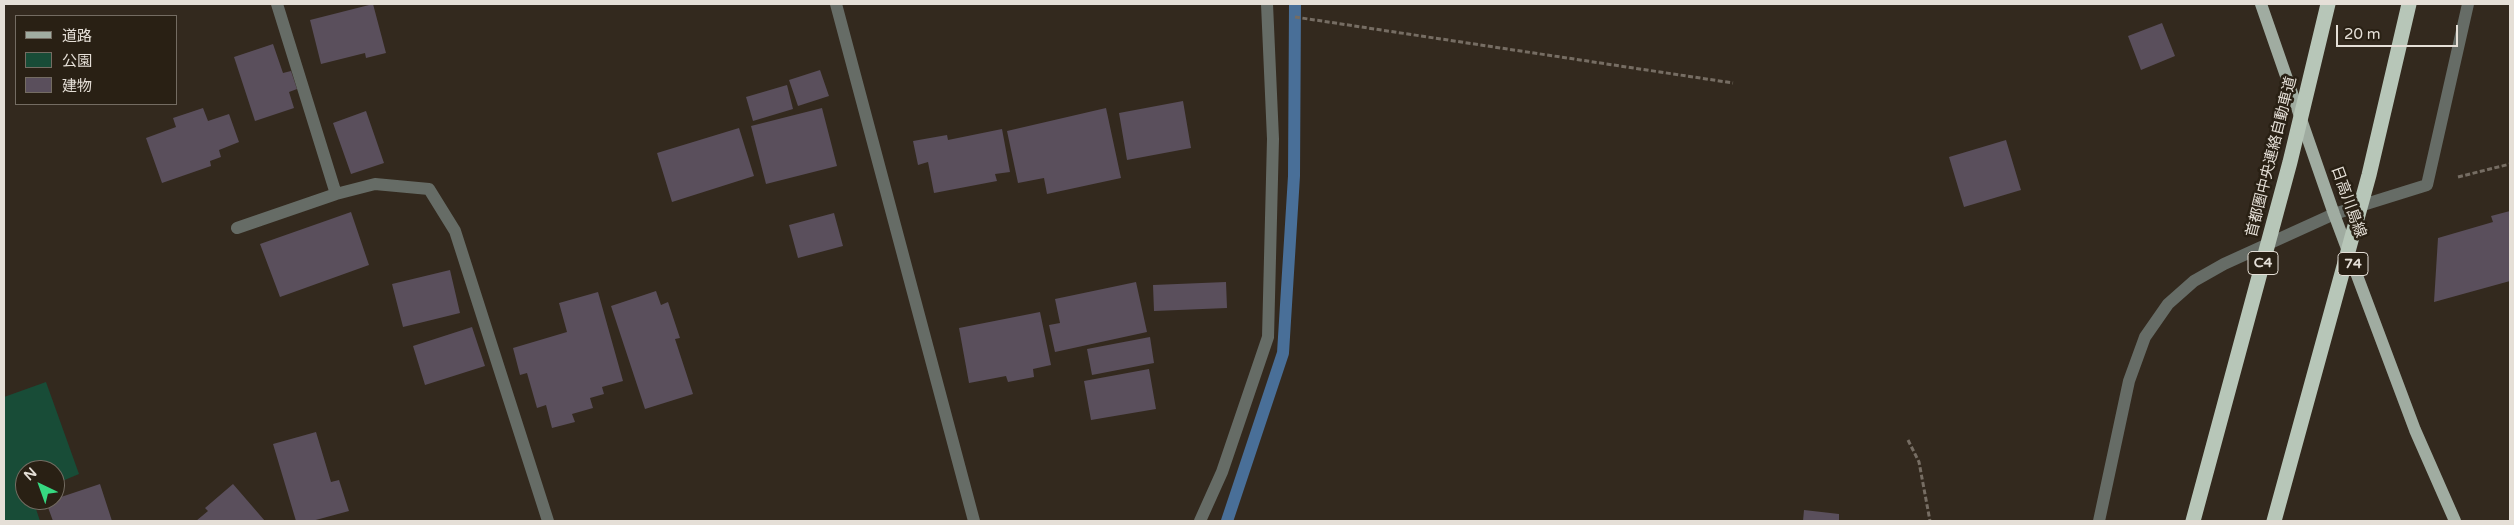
<!DOCTYPE html>
<html>
<head>
<meta charset="utf-8">
<style>
	body { margin:0 }
	#map { position:relative; width:2514px; height:525px; overflow:hidden; background:#33291e; font-family:"Varela Round","Noto Sans JP",sans-serif }
	canvas { display:block }
	.frame { position:absolute; inset:0; border:5px solid #e5dfd7; pointer-events:none }
	.legend { position:absolute; left:15px; top:15px; width:162px; height:90px; box-sizing:border-box; background:#292014; border:1px solid #746c62; margin:0; padding:6px 9px; list-style:none; font-size:15px; color:#e5dfd7 }
	.legend li { display:flex; align-items:center; gap:10px; height:25px }
	.legend b { width:25px; border:1px solid #746c62 }
	.north { position:absolute; left:15px; top:460px; width:50px; height:50px; box-sizing:border-box; background:#292014; border:1px solid #746c62; border-radius:50%; rotate:318deg; font-size:14px; font-weight:700; line-height:20px; text-align:center; color:#e5dfd7 }
	.north::after { content:''; display:block; margin:auto; width:18px; height:22px; background:#36d881; clip-path:polygon(50% 0,100% 100%,50% 72%,0 100%) }
	.scale { position:absolute; left:2336px; top:25px; width:122px; height:22px; box-sizing:border-box; border:2px solid #e5dfd7; border-top:0; padding-left:6px; font-size:15px; line-height:18px; white-space:nowrap; color:#e5dfd7; -webkit-text-stroke:4px #292014; paint-order:stroke }
</style>
</head>
<body>
<div id="map">
<canvas width="2514" height="525"></canvas>
<div class="frame"></div>
<ul class="legend">
<li><b style="height:6px;background:#a0aca1"></b>道路</li>
<li><b style="height:14px;background:#184c37"></b>公園</li>
<li><b style="height:14px;background:#5a4f5c"></b>建物</li>
</ul>
<div class="north">N</div>
<div class="scale">20 m</div>
</div>
<script>
const g = document.querySelector('canvas').getContext('2d');
g.lineJoin = 'round';
function paint(path, color) {
  g.fillStyle = color;
  g.fill(path, 'evenodd');
}
function poly(rows) {
  const path = new Path2D();
  for (const r of rows) {
    path.moveTo(r[0], r[1]);
    for (let i = 2; i < r.length; i += 2) path.lineTo(r[i], r[i + 1]);
  }
  return path;
}
function trace(path, color, width, dash) {
  g.strokeStyle = color;
  g.lineWidth = width;
  g.lineCap = dash ? 'butt' : 'round';
  g.setLineDash(dash || []);
  g.stroke(path);
}
function drawText(font, color, halo, rows, align = 'center') {
  g.font = font + ' "Varela Round","Noto Sans JP",sans-serif';
  g.lineWidth = 5;
  g.setLineDash([]);
  g.textBaseline = 'middle';
  g.strokeStyle = halo;
  g.fillStyle = color;
  for (const [text, x, y, turn = 0] of rows) {
    g.save();
    g.translate(x, y);
    g.rotate((+turn || 0) * Math.PI / 180);
    g.textAlign = isNaN(turn) ? turn : align;
    if (halo) g.strokeText(text, 0, 0);
    g.fillText(text, 0, 0);
    g.restore();
  }
}
paint(poly([
	[46,382,79,474,55,484,55,470,25,470,25,500,33,500,40,521,4,521,4,397]
]), '#184c37');
trace(poly([
	[1227,521,1283,353,1294,176,1295,4]
]), '#496f98', 12);
paint(poly([
	[373,4,386,53,366,58,365,53,321,64,310,20],
	[2162,23,2175,56,2141,70,2128,36],
	[273,44,283,73,291,71,297,89,289,92,294,108,255,121,234,57],
	[820,70,829,96,798,106,789,80],
	[787,85,793,109,753,121,746,97],
	[1183,101,1191,148,1127,160,1119,113],
	[203,108,208,121,229,114,239,142,219,150,221,157,210,161,211,166,162,183,146,138,176,127,173,118],
	[822,108,837,166,766,184,751,126],
	[1106,108,1121,178,1047,194,1044,178,1018,183,1007,131],
	[366,111,384,163,351,174,333,123],
	[739,128,754,176,672,202,657,153],
	[1002,129,1010,172,995,174,997,181,934,193,928,162,918,165,913,141,947,135,948,140],
	[2006,140,2021,190,1964,207,1949,157],
	[2510,211,2510,281,2434,302,2438,238,2493,222,2491,216],
	[351,212,369,265,280,297,260,244],
	[834,213,843,246,798,258,789,225],
	[450,270,460,313,403,327,392,284],
	[1136,282,1147,332,1055,352,1049,325,1060,323,1055,299],
	[1226,282,1227,308,1154,311,1153,285],
	[656,291,661,305,668,302,680,338,675,339,693,394,645,409,611,306],
	[598,292,623,381,602,387,604,394,590,398,593,408,572,414,575,422,552,428,546,405,537,408,527,373,520,375,513,348,567,332,559,303],
	[1040,312,1051,365,1033,369,1034,377,1008,382,1006,376,969,383,959,328],
	[472,327,485,366,425,385,413,346],
	[1150,337,1154,363,1092,375,1087,349],
	[1149,369,1156,409,1091,420,1084,381],
	[316,432,331,482,339,480,349,511,312,521,296,521,273,444],
	[100,484,112,521,53,521,46,502],
	[233,484,265,521,196,521,208,511,205,508],
	[1804,510,1839,514,1839,521,1803,521]
]), '#5a4f5c');
trace(poly([
	[1295,17,1733,83],
	[2458,177,2510,164],
	[1908,440,1919,462,1930,521]
]), '#766d63', 3, [5, 2.5]);
trace(poly([
	[277,4,336,194],
	[836,4,974,521],
	[237,228,336,194,375,184,429,189,455,231,548,521],
	[1200,521,1222,472,1268,337,1273,139,1267,4],
	[2099,521,2129,381,2145,337,2168,304,2194,281,2224,264,2334,214,2427,185,2468,4]
]), '#666c66', 12);
trace(poly([
	[2261,4,2334,214,2415,430,2455,521]
]), '#a0aca1', 12);
trace(poly([
	[2193,521,2290,162,2328,4],
	[2274,521,2369,175,2409,4]
]), '#b7c6b8', 15);
for (const [x, y, w] of [
	[2263,263,30],
	[2353,264,30]
]) {
  const box = new Path2D();
  box.roundRect(x - w / 2, y - 11.5, w, 23, 4);
  g.fillStyle = '#292014';
  g.fill(box);
  trace(box, '#e5dfd7', 1);
}
drawText('bold 14px', '#e5dfd7', null, [
	["C4",2263,263],
	["74",2353,264]
]);
drawText('15px', '#e5dfd7', '#292014', [
	["首都圏中央連絡自動車道",2272,157,-76],
	["日高川島線",2348,202,70]
]);
</script>
</body>
</html>
